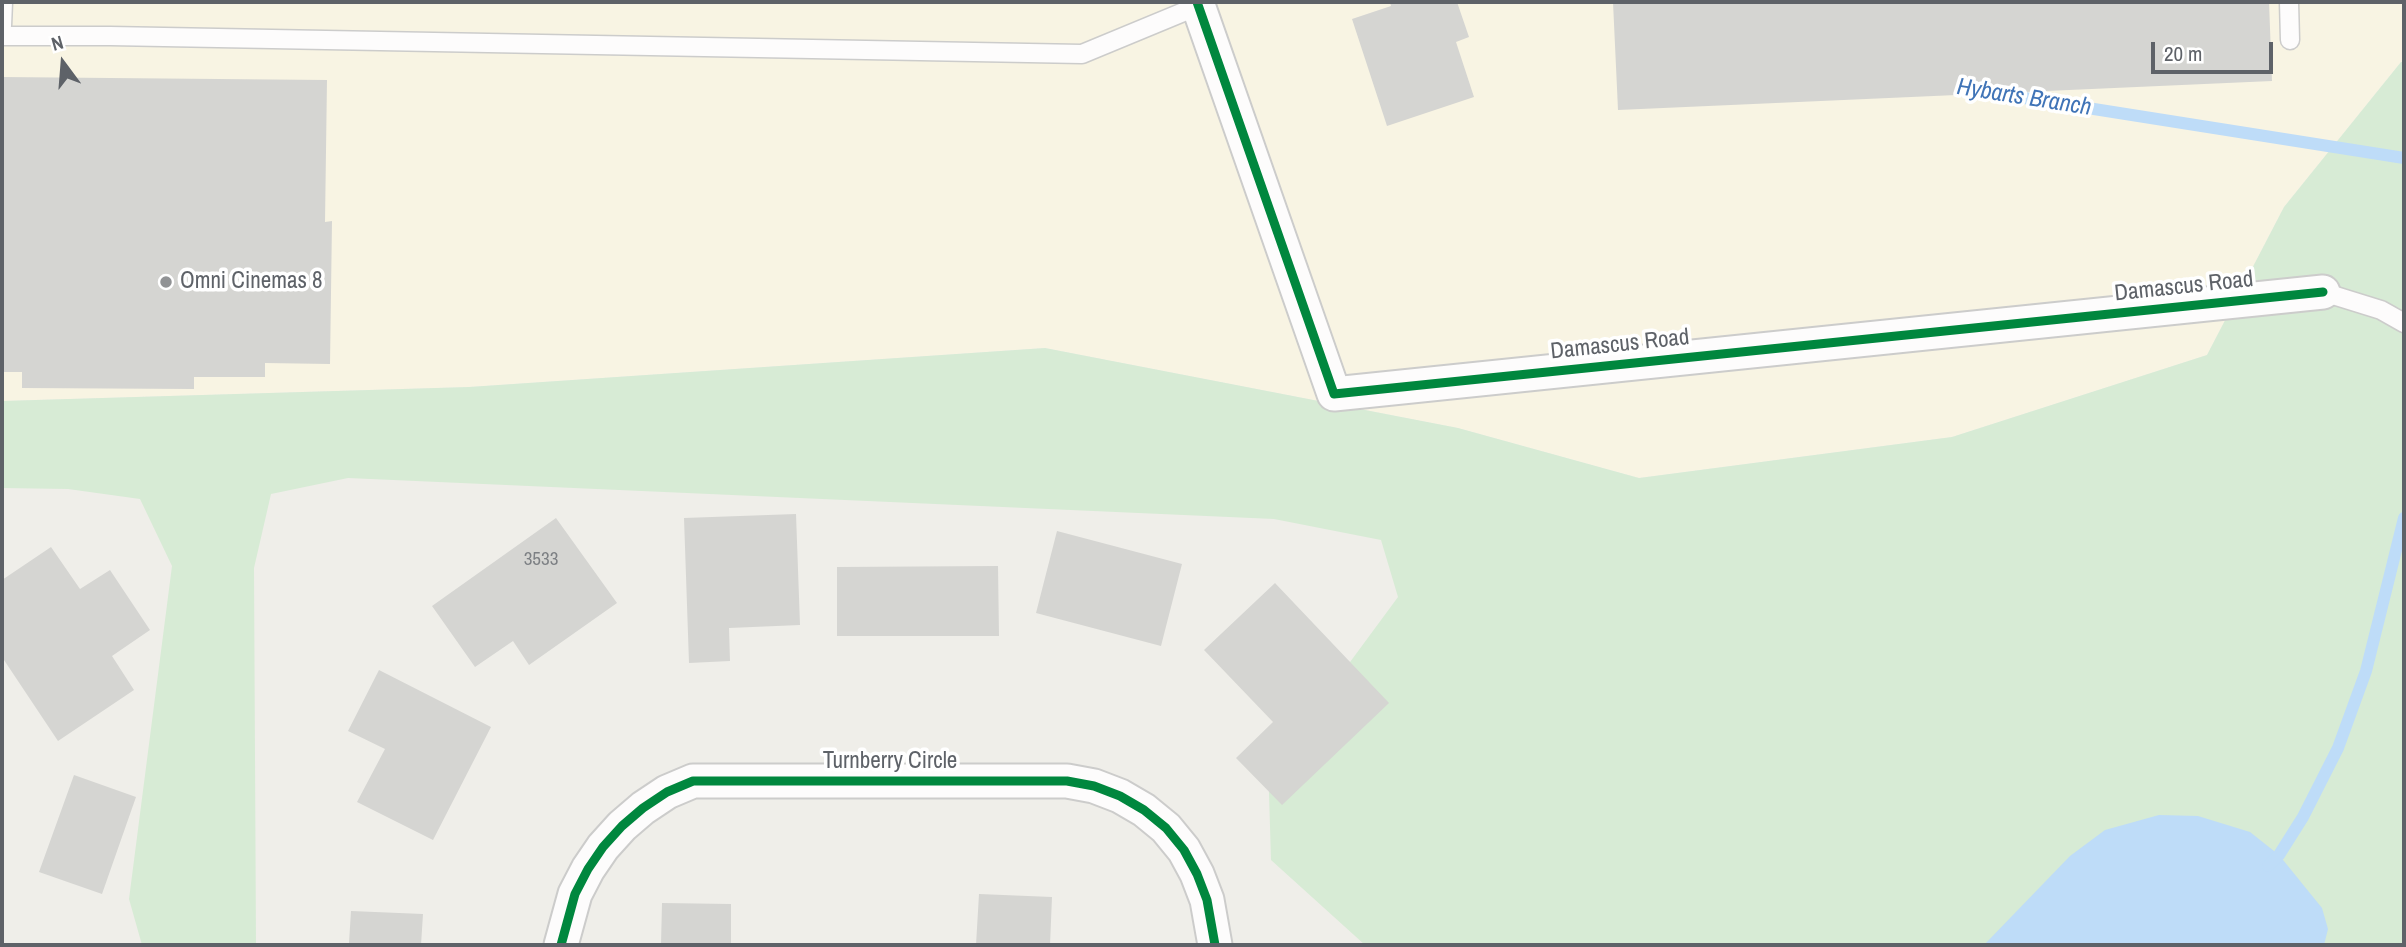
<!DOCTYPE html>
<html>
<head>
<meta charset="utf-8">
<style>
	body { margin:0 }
	#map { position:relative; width:2406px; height:947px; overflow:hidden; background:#efeee9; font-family:"Archivo Narrow",sans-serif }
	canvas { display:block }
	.frame { position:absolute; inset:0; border:4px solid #5e6268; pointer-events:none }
	.north { position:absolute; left:28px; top:28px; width:70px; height:70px; -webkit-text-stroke:5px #fff; paint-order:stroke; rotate:344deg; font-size:19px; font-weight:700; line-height:28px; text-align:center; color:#5e6268 }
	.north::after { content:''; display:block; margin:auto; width:24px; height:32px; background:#5e6268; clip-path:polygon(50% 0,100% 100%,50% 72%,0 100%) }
	.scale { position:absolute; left:2151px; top:42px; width:122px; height:32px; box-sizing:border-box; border:4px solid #5e6268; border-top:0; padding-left:9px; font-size:21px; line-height:24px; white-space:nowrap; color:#5e6268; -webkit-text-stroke:5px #fff; paint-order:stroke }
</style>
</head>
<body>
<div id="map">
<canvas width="2406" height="947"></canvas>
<div class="frame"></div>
<div class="north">N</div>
<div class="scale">20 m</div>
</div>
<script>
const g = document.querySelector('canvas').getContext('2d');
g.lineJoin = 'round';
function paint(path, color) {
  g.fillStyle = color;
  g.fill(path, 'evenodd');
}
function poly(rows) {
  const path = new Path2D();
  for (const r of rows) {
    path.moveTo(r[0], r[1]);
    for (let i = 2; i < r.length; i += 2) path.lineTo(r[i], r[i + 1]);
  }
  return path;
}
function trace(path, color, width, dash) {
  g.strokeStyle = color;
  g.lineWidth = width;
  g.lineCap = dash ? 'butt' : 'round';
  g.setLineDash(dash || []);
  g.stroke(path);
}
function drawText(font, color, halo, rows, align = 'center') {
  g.font = font + ' "Archivo Narrow",sans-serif';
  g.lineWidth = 7;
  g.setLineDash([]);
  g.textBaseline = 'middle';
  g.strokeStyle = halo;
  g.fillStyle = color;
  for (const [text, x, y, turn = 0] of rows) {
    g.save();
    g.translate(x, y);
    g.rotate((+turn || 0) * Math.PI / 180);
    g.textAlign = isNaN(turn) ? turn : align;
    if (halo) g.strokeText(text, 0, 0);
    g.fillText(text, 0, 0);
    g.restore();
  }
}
paint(poly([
	[2,2,2404,2,2404,62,2401,62,2284,207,2207,355,1952,437,1639,478,1458,428,1045,348,469,387,2,401]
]), '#f8f4e3');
paint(poly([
	[2401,62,2404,62,2404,945,1365,945,1271,860,1268,760,1339,677,1398,597,1381,540,1274,519,348,478,271,494,254,568,256,945,142,945,129,899,172,566,140,499,68,489,2,488,2,401,469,387,1045,348,1458,428,1639,478,1952,437,2207,355,2284,207]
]), '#d7ebd5');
paint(poly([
	[2159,815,2198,816,2250,832,2279,855,2322,908,2328,929,2324,945,1984,945,2070,856,2105,830]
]), '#bedcf8');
trace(poly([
	[1980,91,2404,158],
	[2268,866,2279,855,2303,817,2338,748,2366,671,2404,518]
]), '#bedcf8', 12);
paint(poly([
	[1390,2,1457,2,1469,37,1456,42,1474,97,1387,126,1352,19,1391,6],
	[1613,2,2269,2,2272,81,1618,110],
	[2,77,327,80,325,222,332,221,330,364,265,363,265,377,194,377,194,389,22,388,22,372,2,372],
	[796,514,800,625,729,628,730,661,689,663,684,518],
	[556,518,617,603,529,665,513,641,475,667,432,606],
	[1057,531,1182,564,1161,646,1036,613],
	[51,547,80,589,110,570,150,630,112,656,134,690,58,741,2,657,2,580],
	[998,566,999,636,837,636,837,567],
	[1275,583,1389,703,1282,805,1236,758,1273,722,1204,650],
	[379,670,491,727,433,840,357,802,385,749,348,731],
	[74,775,136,797,102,894,39,872],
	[979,894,1052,897,1050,945,976,945],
	[662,903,731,904,731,945,661,945],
	[351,911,423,914,421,945,343,945,349,943]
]), '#d5d5d2');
const lane = poly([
	[2289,2,2290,40],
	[2,26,3,2],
	[2,36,110,36,1082,54,1198,6],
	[2323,292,2381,310,2404,323]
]);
const street = poly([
	[1197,2,1334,394,2323,292],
	[561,945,575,894,588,869,603,847,622,826,643,808,667,792,693,781,1067,781,1094,786,1120,796,1144,810,1166,828,1184,850,1197,874,1207,900,1215,945]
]);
trace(lane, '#cccccb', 21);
trace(street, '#cccccb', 37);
trace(lane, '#fdfcfc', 18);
trace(street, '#fdfcfc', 33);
trace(poly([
	[1197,2,1334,394,2323,292],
	[561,945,575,894,588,869,603,847,622,826,643,808,667,792,693,781,1067,781,1094,786,1120,796,1144,810,1166,828,1184,850,1197,874,1207,900,1215,945]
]), '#00873e', 9);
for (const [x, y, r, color] of [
	[166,282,7,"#919395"]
]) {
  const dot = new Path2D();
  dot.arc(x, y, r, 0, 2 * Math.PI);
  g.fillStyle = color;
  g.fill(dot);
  trace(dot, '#fff', 2.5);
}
drawText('19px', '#7d8084', null, [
	["3533",541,560]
]);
drawText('23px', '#5e6268', '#fff', [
	["Omni Cinemas 8",180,282]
], 'left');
drawText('23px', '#5e6268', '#fff', [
	["Damascus Road",2184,287,-6],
	["Damascus Road",1620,345,-6],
	["Turnberry Circle",890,762]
]);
drawText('italic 24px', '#4074b7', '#fff', [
	["Hybarts Branch",2024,98,9]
]);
</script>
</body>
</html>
